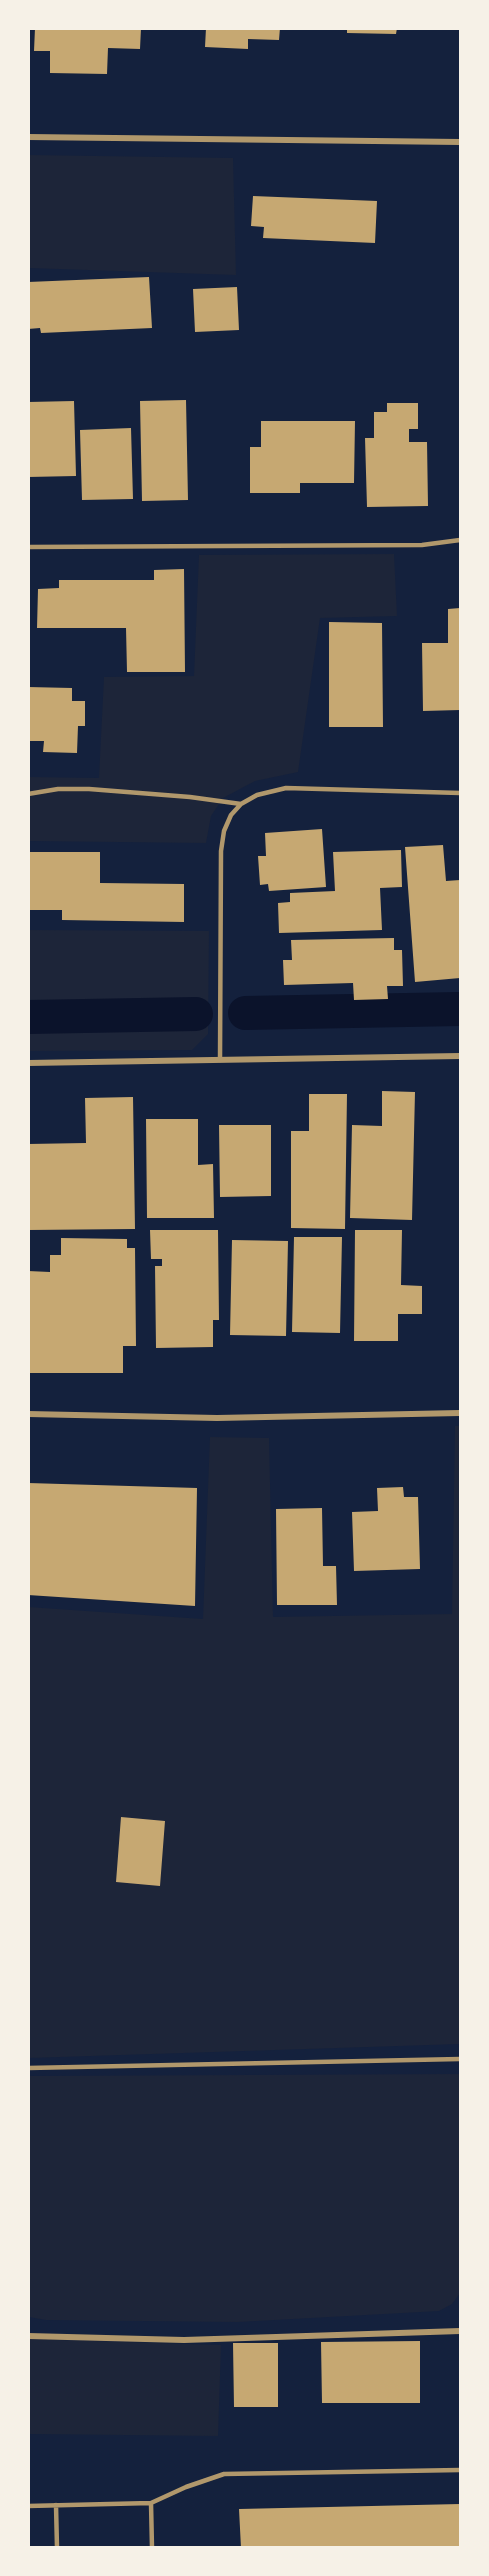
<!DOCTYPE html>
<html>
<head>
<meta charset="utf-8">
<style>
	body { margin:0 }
	#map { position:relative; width:489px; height:2576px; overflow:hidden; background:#14213d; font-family:Commissioner,sans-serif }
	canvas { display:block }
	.frame { position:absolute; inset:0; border:30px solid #f6f1e7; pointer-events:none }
</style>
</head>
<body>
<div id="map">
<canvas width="489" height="2576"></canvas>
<div class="frame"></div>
</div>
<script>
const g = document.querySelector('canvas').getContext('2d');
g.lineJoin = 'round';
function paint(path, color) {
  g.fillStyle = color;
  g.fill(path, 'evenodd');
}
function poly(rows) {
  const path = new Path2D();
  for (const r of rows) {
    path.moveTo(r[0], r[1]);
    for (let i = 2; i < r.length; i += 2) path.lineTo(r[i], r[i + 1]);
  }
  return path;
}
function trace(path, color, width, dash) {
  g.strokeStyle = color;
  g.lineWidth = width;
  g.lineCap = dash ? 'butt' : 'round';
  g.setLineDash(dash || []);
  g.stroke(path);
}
paint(poly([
	[29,155,233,158,236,275,29,268],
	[394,554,397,616,320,618,298,772,255,781,223,798,211,816,206,843,29,841,29,777,99,778,104,677,194,676,199,555],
	[29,930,209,931,208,1034,192,1050,29,1051],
	[455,1426,460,1426,460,2044,29,2058,28,1607,203,1619,210,1437,269,1438,273,1617,452,1614],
	[460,2074,460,2293,452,2304,439,2311,238,2322,46,2320,29,2317,29,2076],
	[29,2339,221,2345,218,2436,29,2434]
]), '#1d2539');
trace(poly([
	[245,1013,460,1009],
	[28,1017,196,1014]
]), '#0b132b', 34);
paint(poly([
	[35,28,141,28,140,49,108,48,107,74,50,73,50,51,34,51],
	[206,28,280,28,279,40,248,39,248,49,205,47],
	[347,28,397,28,396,34,347,33],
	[253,196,377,201,375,243,263,238,264,227,251,226],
	[149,277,152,328,41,333,40,328,28,329,28,282],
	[237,287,239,330,195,332,193,289],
	[186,400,188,500,142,501,140,401],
	[74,401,76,476,28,477,28,402],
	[387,403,418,403,418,429,409,429,409,442,427,442,428,506,367,507,365,438,374,438,374,412,387,412],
	[261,421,355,421,354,483,300,483,300,493,250,493,250,447,261,447],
	[131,428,133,499,82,500,80,430],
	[184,569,185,672,127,672,126,628,37,628,38,589,59,588,59,580,154,580,154,570],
	[460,608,460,710,423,711,422,643,448,643,448,609],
	[329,622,382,623,383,727,329,727],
	[28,687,72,688,72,701,85,701,85,726,78,726,77,753,43,752,44,741,28,741],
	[322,829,326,887,269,891,268,884,260,885,258,856,266,856,265,833],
	[443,845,446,881,460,880,460,978,415,982,405,847],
	[401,850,402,887,380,888,382,930,279,933,278,903,290,902,290,893,335,891,333,852],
	[28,852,100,852,100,883,184,884,184,922,62,920,62,910,28,910],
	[394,938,394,950,402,950,403,986,387,986,388,999,354,1000,353,983,284,985,283,960,292,960,291,940],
	[382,1091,415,1092,412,1220,350,1218,352,1125,382,1126],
	[309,1094,347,1094,345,1229,291,1228,291,1131,309,1131],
	[133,1097,135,1229,28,1230,28,1144,86,1143,85,1098],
	[146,1119,198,1119,198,1165,213,1164,214,1218,147,1218],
	[219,1125,271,1125,271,1196,220,1197],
	[150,1230,218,1230,219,1320,213,1320,213,1347,156,1348,155,1266,162,1266,162,1259,151,1259],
	[355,1230,402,1230,401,1285,422,1286,422,1314,398,1314,398,1341,354,1341],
	[294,1237,342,1237,340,1333,292,1332],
	[61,1238,127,1239,127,1248,135,1248,136,1346,123,1346,123,1373,29,1373,28,1271,50,1272,50,1255,61,1255],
	[232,1240,288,1241,286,1336,230,1335],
	[28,1483,197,1488,195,1606,28,1595],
	[403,1487,404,1497,418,1497,420,1569,354,1571,352,1512,378,1511,377,1488],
	[322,1508,323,1566,336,1566,337,1605,277,1605,276,1509],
	[121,1817,165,1821,160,1886,116,1882],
	[420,2341,420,2403,322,2403,321,2342],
	[233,2343,278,2343,278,2407,234,2407],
	[460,2504,460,2548,241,2548,239,2509]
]), '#c6a872');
trace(poly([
	[28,547,422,545,460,540],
	[28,794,58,789,89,789,190,797,241,804],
	[220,1060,221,851,224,831,231,815,241,804,257,795,286,788,460,793],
	[28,2068,460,2059],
	[151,2503,152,2548],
	[56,2505,57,2548],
	[28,2506,151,2503,186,2487,224,2474,460,2470]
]), '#b1986c', 4.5);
trace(poly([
	[28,137,460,142],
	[28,1063,460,1056],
	[28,1414,217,1418,460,1413],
	[28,2336,184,2340,460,2331]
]), '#b1986c', 6);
</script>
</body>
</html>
